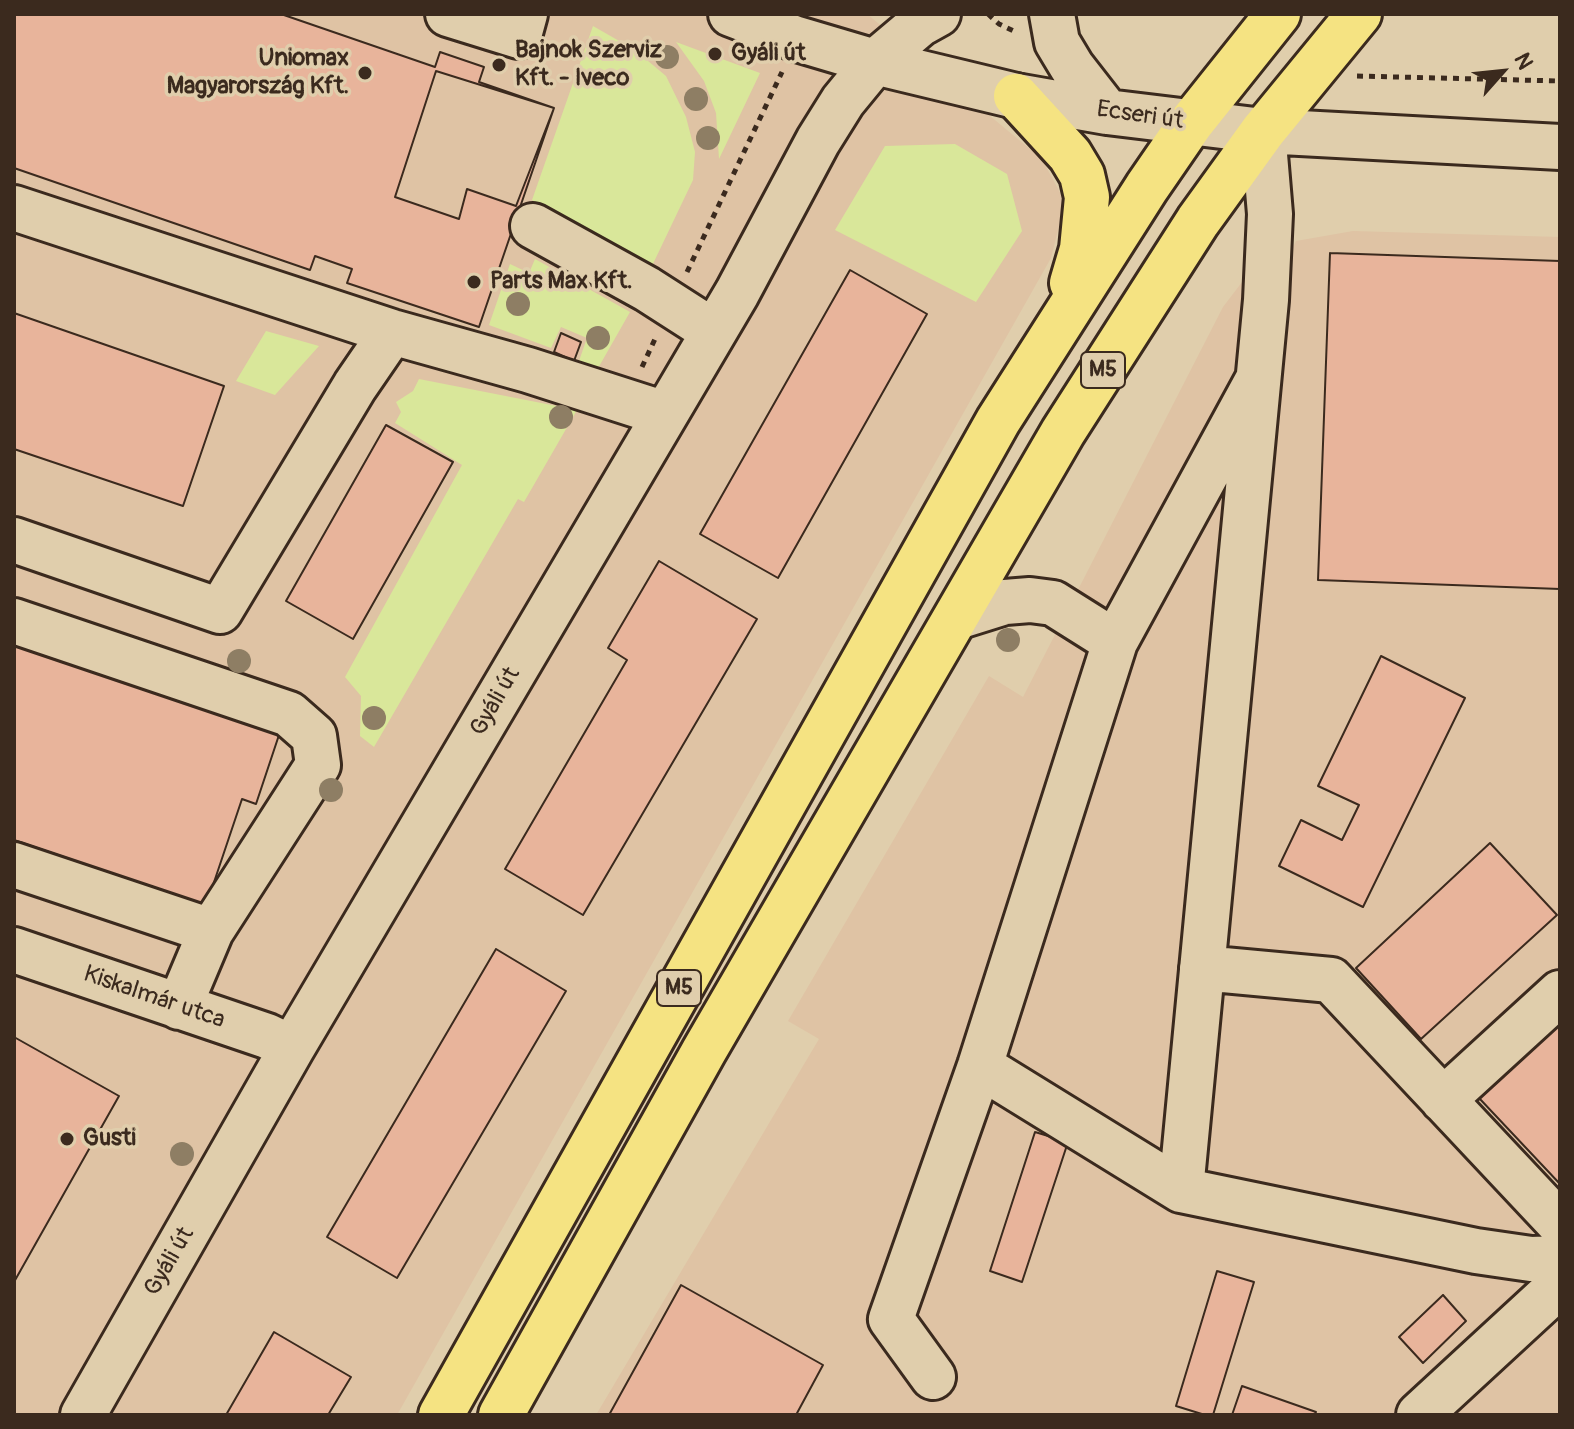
<!DOCTYPE html>
<html>
<head>
<meta charset="utf-8">
<style>
	body { margin:0 }
	#map { position:relative; width:1574px; height:1429px; overflow:hidden; background:#e0ceac; font-family:Pangolin,sans-serif }
	canvas { display:block }
	.frame { position:absolute; inset:0; border:16px solid #3b2a1e; pointer-events:none }
	.north { position:absolute; left:1462px; top:32px; width:80px; height:80px; -webkit-text-stroke:6px #e0ceac; paint-order:stroke; rotate:63deg; font-size:22px; font-weight:700; line-height:32px; text-align:center; color:#3b2a1e }
	.north::after { content:''; display:block; margin:auto; width:28px; height:36px; background:#3b2a1e; clip-path:polygon(50% 0,100% 100%,50% 72%,0 100%) }
</style>
</head>
<body>
<div id="map">
<canvas width="1574" height="1429"></canvas>
<div class="frame"></div>
<div class="north">N</div>
</div>
<script>
const g = document.querySelector('canvas').getContext('2d');
g.lineJoin = 'round';
function paint(path, color) {
  g.fillStyle = color;
  g.fill(path, 'evenodd');
}
function poly(rows) {
  const path = new Path2D();
  for (const r of rows) {
    path.moveTo(r[0], r[1]);
    for (let i = 2; i < r.length; i += 2) path.lineTo(r[i], r[i + 1]);
  }
  return path;
}
function trace(path, color, width, dash) {
  g.strokeStyle = color;
  g.lineWidth = width;
  g.lineCap = dash ? 'butt' : 'round';
  g.setLineDash(dash || []);
  g.stroke(path);
}
function drawText(font, color, halo, rows, align = 'center') {
  g.font = font + ' Pangolin,sans-serif';
  g.lineWidth = 7;
  g.setLineDash([]);
  g.textBaseline = 'middle';
  g.strokeStyle = halo;
  g.fillStyle = color;
  for (const [text, x, y, turn = 0] of rows) {
    g.save();
    g.translate(x, y);
    g.rotate((+turn || 0) * Math.PI / 180);
    g.textAlign = isNaN(turn) ? turn : align;
    if (halo) g.strokeText(text, 0, 0);
    g.fillText(text, 0, 0);
    g.restore();
  }
}
paint(poly([
	[14,14,867,14,1042,159,1065,202,1051,258,397,1415,14,1415],
	[1353,231,1560,237,1560,1415,596,1415,819,1039,788,1021,989,676,1023,697,1223,307,1252,269,1286,302,1293,247,1296,241]
]), '#dfc3a4');
paint(poly([
	[593,26,635,50,666,76,686,117,695,152,693,180,651,268,532,200],
	[676,42,760,73,719,159,716,113,704,81],
	[955,144,1007,174,1022,231,976,302,835,230,885,146],
	[535,259,630,312,597,370,579,361,587,338,561,327,551,348,489,325,510,264,529,273],
	[266,331,319,346,275,395,236,381],
	[419,379,577,410,524,502,518,499,374,747,360,736,361,696,345,677,462,465,395,423,401,412,396,402,413,391]
]), '#d9e79a');
const building = poly([
	[14,14,281,14,435,67,440,52,484,67,479,82,554,108,479,327,347,283,352,269,315,256,310,270,14,168,14,14],
	[436,71,554,108,516,206,467,189,459,219,395,197,436,71],
	[1330,253,1560,261,1560,589,1318,580,1330,253],
	[850,270,927,314,778,578,700,534,850,270],
	[14,313,224,386,183,506,14,449,14,313],
	[561,333,581,342,574,361,554,352,561,333],
	[386,425,453,462,353,639,286,601,386,425],
	[659,561,757,619,583,915,505,869,627,660,608,648,659,561],
	[14,644,279,735,256,804,242,799,206,906,14,840,14,644],
	[1381,656,1465,698,1363,907,1279,866,1301,820,1342,840,1359,805,1318,786,1381,656],
	[1490,843,1557,915,1421,1039,1356,968,1490,843],
	[496,949,566,991,397,1278,327,1237,496,949],
	[1560,1022,1560,1184,1479,1098,1560,1022],
	[14,1037,119,1096,14,1282,14,1037],
	[1035,1132,1068,1142,1022,1282,990,1271,1035,1132],
	[1217,1271,1254,1282,1213,1415,1205,1415,1176,1406,1217,1271],
	[681,1285,823,1365,796,1415,609,1415,681,1285],
	[1443,1295,1466,1321,1423,1363,1399,1337,1443,1295],
	[274,1332,351,1377,328,1415,226,1415,274,1332],
	[1242,1386,1316,1412,1314,1415,1232,1415,1242,1386]
]);
paint(building, '#e8b49b');
trace(building, '#3b2a1e', 2);
const minor = poly([
	[448,14,519,36,525,14],
	[731,14,794,38,875,62,1016,96,1107,112,1263,131,1560,147],
	[1052,14,1057,42,1072,67,1107,112],
	[14,208,392,332,528,370,665,414],
	[533,226,647,289,714,332],
	[14,540,220,611,355,386,392,332],
	[957,617,1005,602,1030,600,1053,603,1115,642],
	[14,621,289,714,314,736,318,765,211,931,14,865],
	[14,950,267,1036,292,1048],
	[1202,968,1331,980,1560,1224],
	[179,1007,211,931],
	[980,1066,1181,1190,1476,1251,1531,1259,1560,1258],
	[1443,1100,1560,993],
	[1181,1190,1266,300,1270,214,1263,131],
	[933,1377,891,1319,980,1066,1115,642,1257,381],
	[83,1415,292,1048,737,293,818,141,843,101,875,62,920,24,938,14],
	[1419,1415,1560,1285]
]);
const major = poly([
	[1016,96,1070,155,1082,175,1087,197,1082,249,1072,283],
	[441,1415,998,421,1147,187,1191,123,1278,14],
	[501,1415,704,1051,1063,432,1198,221,1263,131,1359,14]
]);
trace(minor, '#3b2a1e', 50);
trace(major, '#3b2a1e', 50);
trace(poly([
	[988,14,999,24,1018,33],
	[1357,76,1560,81],
	[687,272,782,72],
	[642,367,655,339]
]), '#3b2a1e', 5, [6, 6]);
trace(minor, '#e0ceac', 44);
trace(major, '#f5e382', 44);
g.fillStyle = '#8e7e64';
for (const [x, y] of [
	[667,57],
	[696,99],
	[708,138],
	[518,304],
	[598,338],
	[561,417],
	[1008,640],
	[239,661],
	[374,718],
	[331,790],
	[182,1154]
]) {
  g.beginPath();
  g.arc(x, y, 12, 0, 2 * Math.PI);
  g.fill();
}
for (const [x, y, r, color] of [
	[715,54,8,"#3b2a1e"],
	[499,65,8,"#3b2a1e"],
	[365,73,8,"#3b2a1e"],
	[474,282,8,"#3b2a1e"],
	[67,1139,8,"#3b2a1e"]
]) {
  const dot = new Path2D();
  dot.arc(x, y, r, 0, 2 * Math.PI);
  g.fillStyle = color;
  g.fill(dot);
  trace(dot, '#e0ceac', 3);
}
for (const [x, y, w] of [
	[1103,370,44],
	[679,988,44]
]) {
  const box = new Path2D();
  box.roundRect(x - w / 2, y - 18, w, 36, 6);
  g.fillStyle = '#e0ceac';
  g.fill(box);
  trace(box, '#3b2a1e', 2);
}
drawText('bold 22px', '#3b2a1e', null, [
	["M5",1103,370],
	["M5",679,988]
]);
drawText('bold 24px', '#3b2a1e', '#e0ceac', [
	["Bajnok Szerviz",515,51],
	["Kft. - Iveco",515,79],
	["Gyáli út",731,54],
	["Uniomax",349,59,"right"],
	["Magyarország Kft.",349,87,"right"],
	["Parts Max Kft.",490,282],
	["Gusti",83,1139]
], 'left');
drawText('24px', '#3b2a1e', '#e0ceac', [
	["Ecseri út",1140,116,8],
	["Gyáli út",496,702,-60],
	["Kiskalmár utca",154,998,19],
	["Gyáli út",170,1262,-60]
]);
</script>
</body>
</html>
